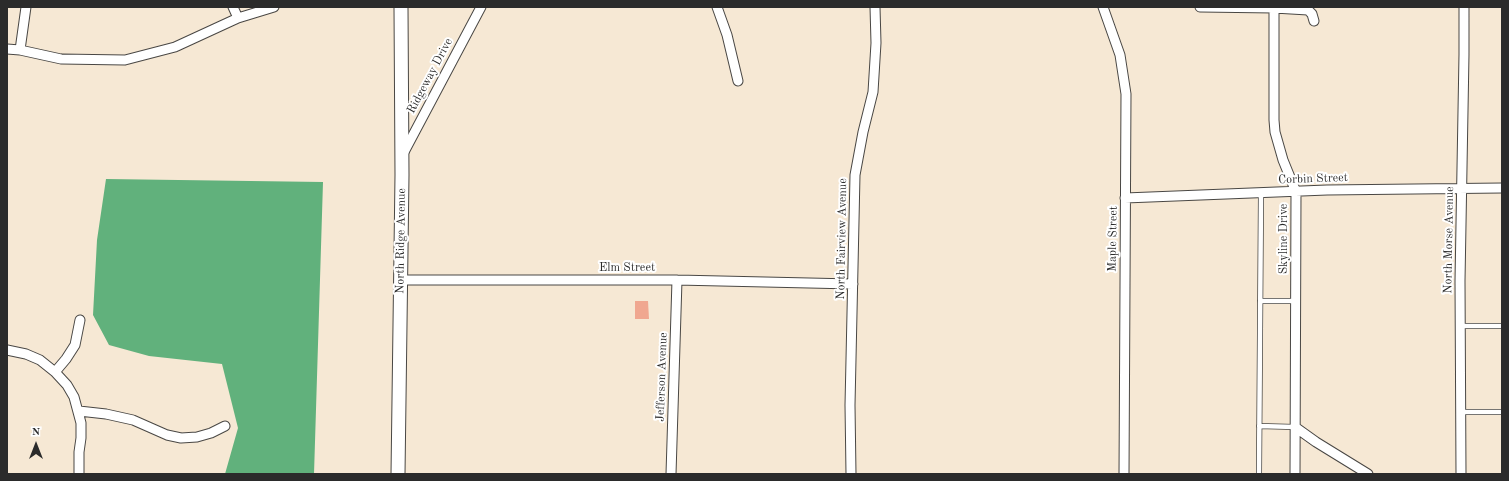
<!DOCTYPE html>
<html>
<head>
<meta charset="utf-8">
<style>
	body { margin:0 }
	#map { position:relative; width:1509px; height:481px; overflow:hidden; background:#f6e8d4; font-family:"Old Standard TT",serif }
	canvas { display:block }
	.frame { position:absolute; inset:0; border:8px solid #2b2b2b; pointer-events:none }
	.north { position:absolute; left:16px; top:425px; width:40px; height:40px; -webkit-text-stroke:3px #fff; paint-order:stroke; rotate:0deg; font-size:11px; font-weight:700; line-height:16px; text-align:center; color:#2b2b2b }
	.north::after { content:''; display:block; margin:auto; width:14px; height:18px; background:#2b2b2b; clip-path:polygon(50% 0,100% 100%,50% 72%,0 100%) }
</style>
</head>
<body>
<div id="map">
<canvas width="1509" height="481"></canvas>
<div class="frame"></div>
<div class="north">N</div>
</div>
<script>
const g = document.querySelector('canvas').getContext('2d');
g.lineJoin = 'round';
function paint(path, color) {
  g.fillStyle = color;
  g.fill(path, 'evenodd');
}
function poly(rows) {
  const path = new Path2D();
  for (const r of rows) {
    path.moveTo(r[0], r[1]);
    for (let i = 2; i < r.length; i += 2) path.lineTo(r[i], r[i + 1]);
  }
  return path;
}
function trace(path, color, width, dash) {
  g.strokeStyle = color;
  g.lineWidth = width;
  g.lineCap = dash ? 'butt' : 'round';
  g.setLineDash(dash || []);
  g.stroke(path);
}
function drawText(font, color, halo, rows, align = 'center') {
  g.font = font + ' "Old Standard TT",serif';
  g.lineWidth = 4;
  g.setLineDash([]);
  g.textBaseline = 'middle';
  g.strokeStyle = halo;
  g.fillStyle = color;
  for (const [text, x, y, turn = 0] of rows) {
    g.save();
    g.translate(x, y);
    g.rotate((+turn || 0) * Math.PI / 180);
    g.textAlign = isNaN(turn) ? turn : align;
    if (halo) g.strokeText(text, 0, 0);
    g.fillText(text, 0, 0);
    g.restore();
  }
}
paint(poly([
	[106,179,323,182,314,474,225,474,238,428,222,364,149,356,109,345,93,315,97,240]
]), '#61b17c');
paint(poly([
	[635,301,648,301,649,319,635,319]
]), '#f0a790');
const lane = poly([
	[1260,301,1296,301],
	[1460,326,1502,326],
	[1461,412,1502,412],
	[1259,426,1295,427],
	[1259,474,1261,193]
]);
const street = poly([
	[233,7,238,18],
	[717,7,727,35,738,81],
	[1103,7,1120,55,1126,94,1124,474],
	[1200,7,1274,8,1308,10,1312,14,1314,21],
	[1274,8,1274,120,1275,132,1283,160,1296,192,1295,474],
	[7,49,20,50,61,59,125,60,175,47,238,18,274,7],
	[20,50,26,7],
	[403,154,481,7],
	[1125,198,1327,190,1502,188],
	[400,280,677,280,853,284],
	[7,350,26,354,40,360,55,372,67,385,74,397,81,423,81,438,79,452,79,474],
	[55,372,66,359,75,345,80,320],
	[79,411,106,414,133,420,167,435,181,438,197,437,211,433,225,426],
	[1295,427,1316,442,1368,474],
	[671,474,677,280],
	[851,474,850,405,855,175,863,132,873,92,876,43,875,7],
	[1461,474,1460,281,1464,54,1464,7]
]);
const secondary = poly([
	[398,474,402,175,401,7]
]);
trace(lane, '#494744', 6);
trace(street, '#494744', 11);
trace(secondary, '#494744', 15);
trace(lane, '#fff', 4.5);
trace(street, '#fff', 9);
trace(secondary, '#fff', 13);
drawText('12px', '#2b2b2b', '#fff', [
	["Ridgeway Drive",430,76,-62],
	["Corbin Street",1313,179,-2],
	["North Fairview Avenue",842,239,-89],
	["Maple Street",1113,239,-89],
	["Skyline Drive",1284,239,-90],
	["North Morse Avenue",1449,240,-89],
	["North Ridge Avenue",401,241,-89],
	["Elm Street",627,268],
	["Jefferson Avenue",662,377,-88]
]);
</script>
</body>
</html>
